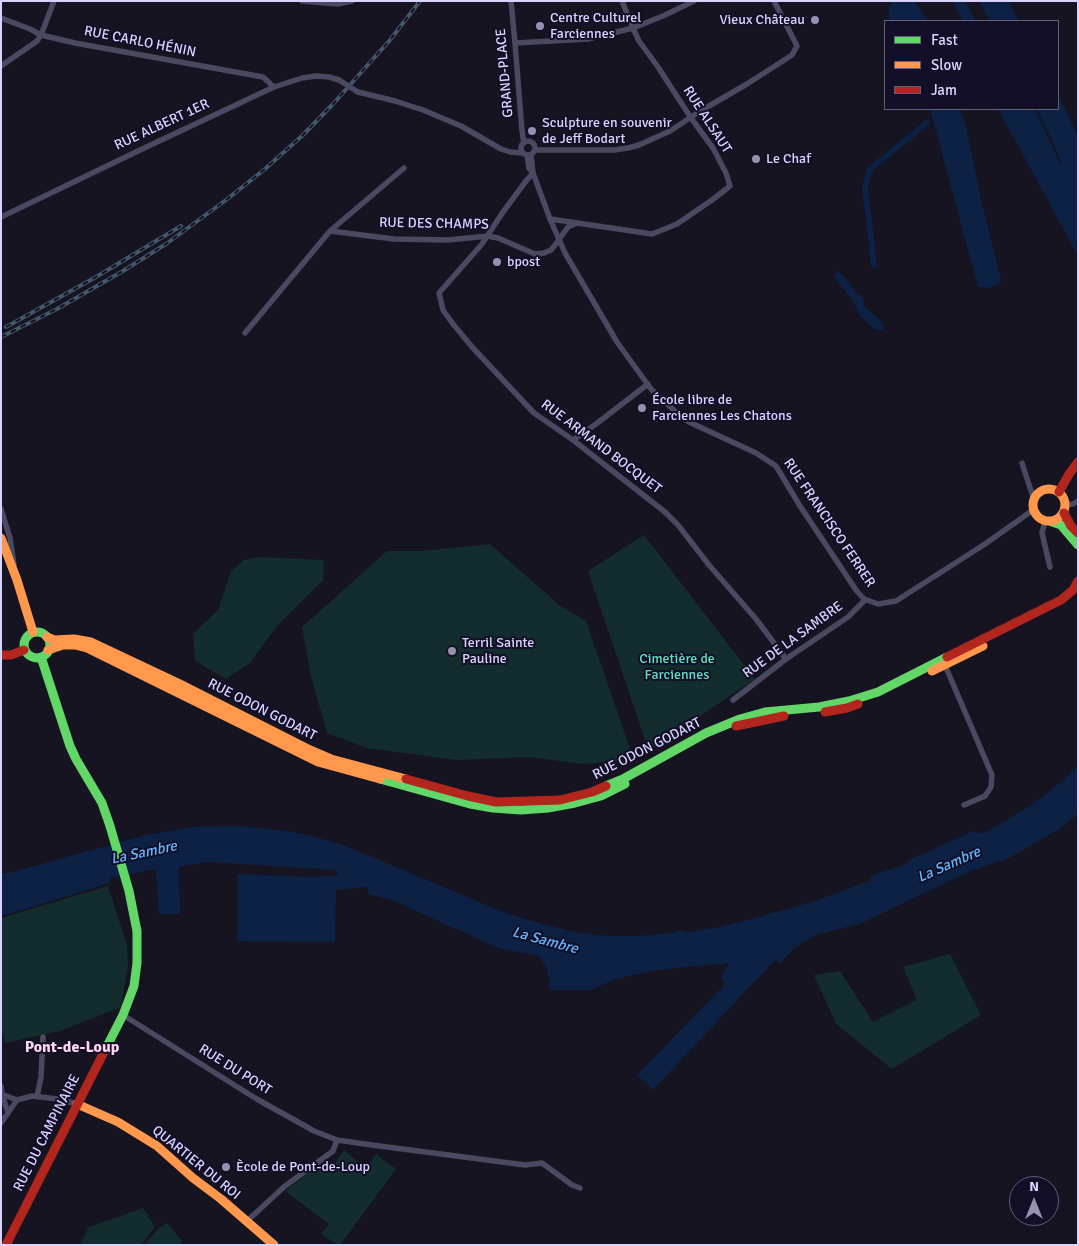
<!DOCTYPE html>
<html>
<head>
<meta charset="utf-8">
<style>
	body { margin:0 }
	#map { position:relative; width:1079px; height:1246px; overflow:hidden; background:#161421; font-family:Signika,sans-serif }
	canvas { display:block }
	.frame { position:absolute; inset:0; border:2px solid #d9d4ff; pointer-events:none }
	.legend { position:absolute; left:884px; top:20px; width:175px; height:90px; box-sizing:border-box; background:#130f26; border:1px solid #625e7d; margin:0; padding:6px 9px; list-style:none; font-size:15px; color:#d9d4ff }
	.legend li { display:flex; align-items:center; gap:10px; height:25px }
	.legend b { width:25px; border:1px solid #625e7d }
	.north { position:absolute; left:1009px; top:1176px; width:50px; height:50px; box-sizing:border-box; background:#130f26; border:1px solid #625e7d; border-radius:50%; rotate:0deg; font-size:14px; font-weight:700; line-height:20px; text-align:center; color:#d9d4ff }
	.north::after { content:''; display:block; margin:auto; width:18px; height:22px; background:#9591b1; clip-path:polygon(50% 0,100% 100%,50% 72%,0 100%) }
</style>
</head>
<body>
<div id="map">
<canvas width="1079" height="1246"></canvas>
<div class="frame"></div>
<ul class="legend">
<li><b style="height:6px;background:#63d668"></b>Fast</li>
<li><b style="height:6px;background:#ff974d"></b>Slow</li>
<li><b style="height:6px;background:#b3261e"></b>Jam</li>
</ul>
<div class="north">N</div>
</div>
<script>
const g = document.querySelector('canvas').getContext('2d');
g.lineJoin = 'round';
function paint(path, color) {
  g.fillStyle = color;
  g.fill(path, 'evenodd');
}
function poly(rows) {
  const path = new Path2D();
  for (const r of rows) {
    if (r.length === 3) {
      path.moveTo(r[0] + r[2], r[1]);
      path.arc(r[0], r[1], r[2], 0, 2 * Math.PI);
      continue;
    }
    path.moveTo(r[0], r[1]);
    for (let i = 2; i < r.length; i += 2) path.lineTo(r[i], r[i + 1]);
  }
  return path;
}
function trace(path, color, width, dash) {
  g.strokeStyle = color;
  g.lineWidth = width;
  g.lineCap = dash ? 'butt' : 'round';
  g.setLineDash(dash || []);
  g.stroke(path);
}
function drawText(font, color, halo, rows, align = 'center') {
  g.font = font + ' Signika,sans-serif';
  g.lineWidth = 4;
  g.setLineDash([]);
  g.textBaseline = 'middle';
  g.strokeStyle = halo;
  g.fillStyle = color;
  for (const [text, x, y, turn = 0] of rows) {
    g.save();
    g.translate(x, y);
    g.rotate((+turn || 0) * Math.PI / 180);
    g.textAlign = isNaN(turn) ? turn : align;
    if (halo) g.strokeText(text, 0, 0);
    g.fillText(text, 0, 0);
    g.restore();
  }
}
paint(poly([
	[644,535,755,679,650,750,643,734,588,571],
	[490,544,559,605,586,621,634,760,585,764,528,757,457,760,367,748,327,733,311,676,302,627,387,551,423,551],
	[260,557,324,560,323,580,277,626,250,663,226,679,195,661,193,634,218,610,231,571,244,560],
	[108,886,127,945,128,967,121,1007,60,1031,5,1043,1,1029,1,918],
	[950,954,981,1015,892,1069,836,1024,814,975,840,971,873,1022,917,1000,903,967],
	[344,1150,366,1168,376,1154,396,1169,340,1245,338,1245,321,1234,329,1224,285,1191,324,1161,332,1167],
	[143,1208,155,1227,141,1245,80,1245,89,1227],
	[167,1223,182,1241,179,1245,144,1245,159,1228]
]), '#132c2d');
paint(poly([
	[891,1,914,1,928,21,889,21,889,7],
	[952,1,965,1,976,21,963,21],
	[979,1,1008,1,1019,21,990,21],
	[1058,95,1078,136,1078,256,998,109,1035,109,1060,164,1061,164,1054,145,1037,109,1058,109],
	[930,109,960,109,965,123,982,204,1001,280,999,284,989,288,978,287],
	[838,270,857,293,862,296,865,307,881,321,884,331,874,329,861,317,852,299,840,285,834,276],
	[1078,766,1078,814,1059,829,1009,858,968,872,862,923,815,935,792,950,781,963,775,960,653,1090,637,1075,725,984,721,977,729,963,658,970,616,979,590,990,550,990,547,969,539,956,498,948,392,900,368,894,368,887,336,890,335,942,237,941,237,874,313,877,338,875,337,870,208,862,179,867,180,914,159,914,156,869,110,878,109,883,81,892,1,916,1,874,9,873,146,835,194,827,238,826,287,831,309,835,346,846,491,907,512,915,546,925,580,933,610,936,638,936,670,933,681,930,687,932,691,932,720,927,747,920,809,903,869,881,872,875,906,864,907,861,973,831,981,834,993,828,1030,806,1061,782]
]), '#0d2144');
trace(poly([
	[874,265,865,187,870,169,927,123]
]), '#0d2144', 6);
trace(poly([
	[302,1,338,4,352,1],
	[511,1,515,43,522,131,524,143],
	[1,18,30,29,41,35,75,43,263,77,274,87],
	[515,43,588,39,600,36,633,28,663,16,694,1],
	[1,66,37,41,41,35,54,1],
	[358,92,395,101,423,110,461,126,501,149,510,152,523,153],
	[528,148,7],
	[535,150,614,150,628,148,639,145,670,131,702,110,747,84,792,55,797,46,774,1],
	[527,155,529,168,532,172],
	[531,155,533,173,550,219,565,253,617,342,651,389,678,414,689,422,756,453,776,466,800,506,856,590,864,599,878,604,896,601,985,544,1033,510],
	[533,173,526,181,503,212,482,244,439,293,443,310,453,324,473,348,534,413,573,440,665,512,678,525,709,565,756,619,786,659],
	[1,217,138,151,274,87,302,78,316,76,329,77,339,80],
	[550,219,652,234,677,224,712,200,730,186,726,173,713,148,691,118,658,67,639,41,633,28,622,1],
	[330,231,394,239,448,240,488,236,498,238,535,254,544,253,551,250,555,245,568,227,577,223],
	[245,333,330,231,404,168],
	[573,440,596,424,648,384],
	[1022,463,1034,500],
	[1066,505,1073,504,1078,501],
	[1,509,10,538,14,565],
	[1045,521,1042,533,1050,567],
	[944,663,992,775,991,787,985,796,964,805],
	[733,700,786,659,848,617,865,600],
	[123,1015,255,1098,314,1131,337,1140,372,1145,525,1165,542,1163,572,1185,580,1188],
	[1,1086,2,1094,8,1113],
	[1,1094,17,1100,32,1096,58,1099,77,1104],
	[37,1097,41,1077,43,1037],
	[1,1123,17,1100],
	[247,1221,285,1186,333,1151,337,1140]
]), '#4a4962', 5.5);
trace(poly([
	[1052,522,1061,525,1078,545],
	[37,645,13],
	[41,657,70,746,76,759,102,803,110,826,129,891,137,931,137,963,134,986,123,1015,104,1052],
	[380,779,470,804,493,808,521,810,548,808,575,803,601,796,625,784],
	[606,786,623,779,706,733,740,719,765,712,819,707,849,701,878,692,947,657]
]), '#63d668', 9);
trace(poly([
	[1049,505,16],
	[1,538,17,580,33,632],
	[47,637,54,640,74,639,91,642,180,684,310,750,331,759,406,779],
	[48,650,63,645,75,645,87,648,318,762,380,779],
	[932,671,983,646],
	[77,1104,118,1122,157,1146,193,1178,221,1199,274,1245]
]), '#ff974d', 9);
trace(poly([
	[1059,492,1069,474,1078,462],
	[1064,513,1071,526,1078,533],
	[1,655,11,655,24,650],
	[947,657,1061,600,1073,590,1078,581],
	[825,712,847,708,858,704],
	[736,726,784,716],
	[406,779,468,796,496,802,560,800,592,792,606,786],
	[6,1245,104,1052]
]), '#b3261e', 9);
const rail = poly([
	[6,327,96,277,181,226],
	[1,337,57,309,123,271,166,244,226,200,265,169,303,135,333,104,390,40,420,1]
]);
trace(rail, '#43596b', 4);
trace(rail, '#130f26', 2, [5.5]);
trace(poly([
	[339,80,358,92]
]), '#4a4962', 5.5);
for (const [x, y, r, color] of [
	[815,20,5,"#9591b1"],
	[540,26,5,"#9591b1"],
	[532,131,5,"#9591b1"],
	[756,159,5,"#9591b1"],
	[497,262,5,"#9591b1"],
	[642,408,5,"#9591b1"],
	[452,651,5,"#9591b1"],
	[226,1167,5,"#9591b1"]
]) {
  const dot = new Path2D();
  dot.arc(x, y, r, 0, 2 * Math.PI);
  g.fillStyle = color;
  g.fill(dot);
  trace(dot, '#130f26', 2);
}
drawText('14px', '#d9d4ff', '#130f26', [
	["Centre Culturel",550,18],
	["Farciennes",550,34],
	["Vieux Château",805,20,"right"],
	["Sculpture en souvenir",542,123],
	["de Jeff Bodart",542,139],
	["Le Chaf",766,159],
	["bpost",507,262],
	["École libre de",652,400],
	["Farciennes Les Chatons",652,416],
	["Terril Sainte",462,643],
	["Pauline",462,659],
	["Ècole de Pont-de-Loup",236,1167]
], 'left');
drawText('14px', '#d9d4ff', '#130f26', [
	["RUE CARLO HÉNIN",140,42,11],
	["GRAND-PLACE",505,73,-95],
	["RUE ALSAUT",707,120,57],
	["RUE ALBERT 1ER",162,125,-25],
	["RUE DES CHAMPS",434,224,1],
	["RUE ARMAND BOCQUET",601,447,37],
	["RUE FRANCISCO FERRER",829,523,56],
	["RUE DE LA SAMBRE",793,640,-36],
	["RUE ODON GODART",262,710,27],
	["RUE ODON GODART",647,749,-27],
	["RUE DU PORT",235,1070,32],
	["RUE DU CAMPINAIRE",47,1133,-63],
	["QUARTIER DU ROI",196,1163,39]
]);
drawText('14px', '#5fe0c0', '#130f26', [
	["Cimetière de",677,659],
	["Farciennes",677,675]
]);
drawText('italic 15px', '#62b6ff', '#130f26', [
	["La Sambre",144,853,-12],
	["La Sambre",949,865,-24],
	["La Sambre",545,941,15]
]);
drawText('bold 16px', '#ffd6f0', '#130f26', [
	["Pont-de-Loup",72,1048]
]);
</script>
</body>
</html>
